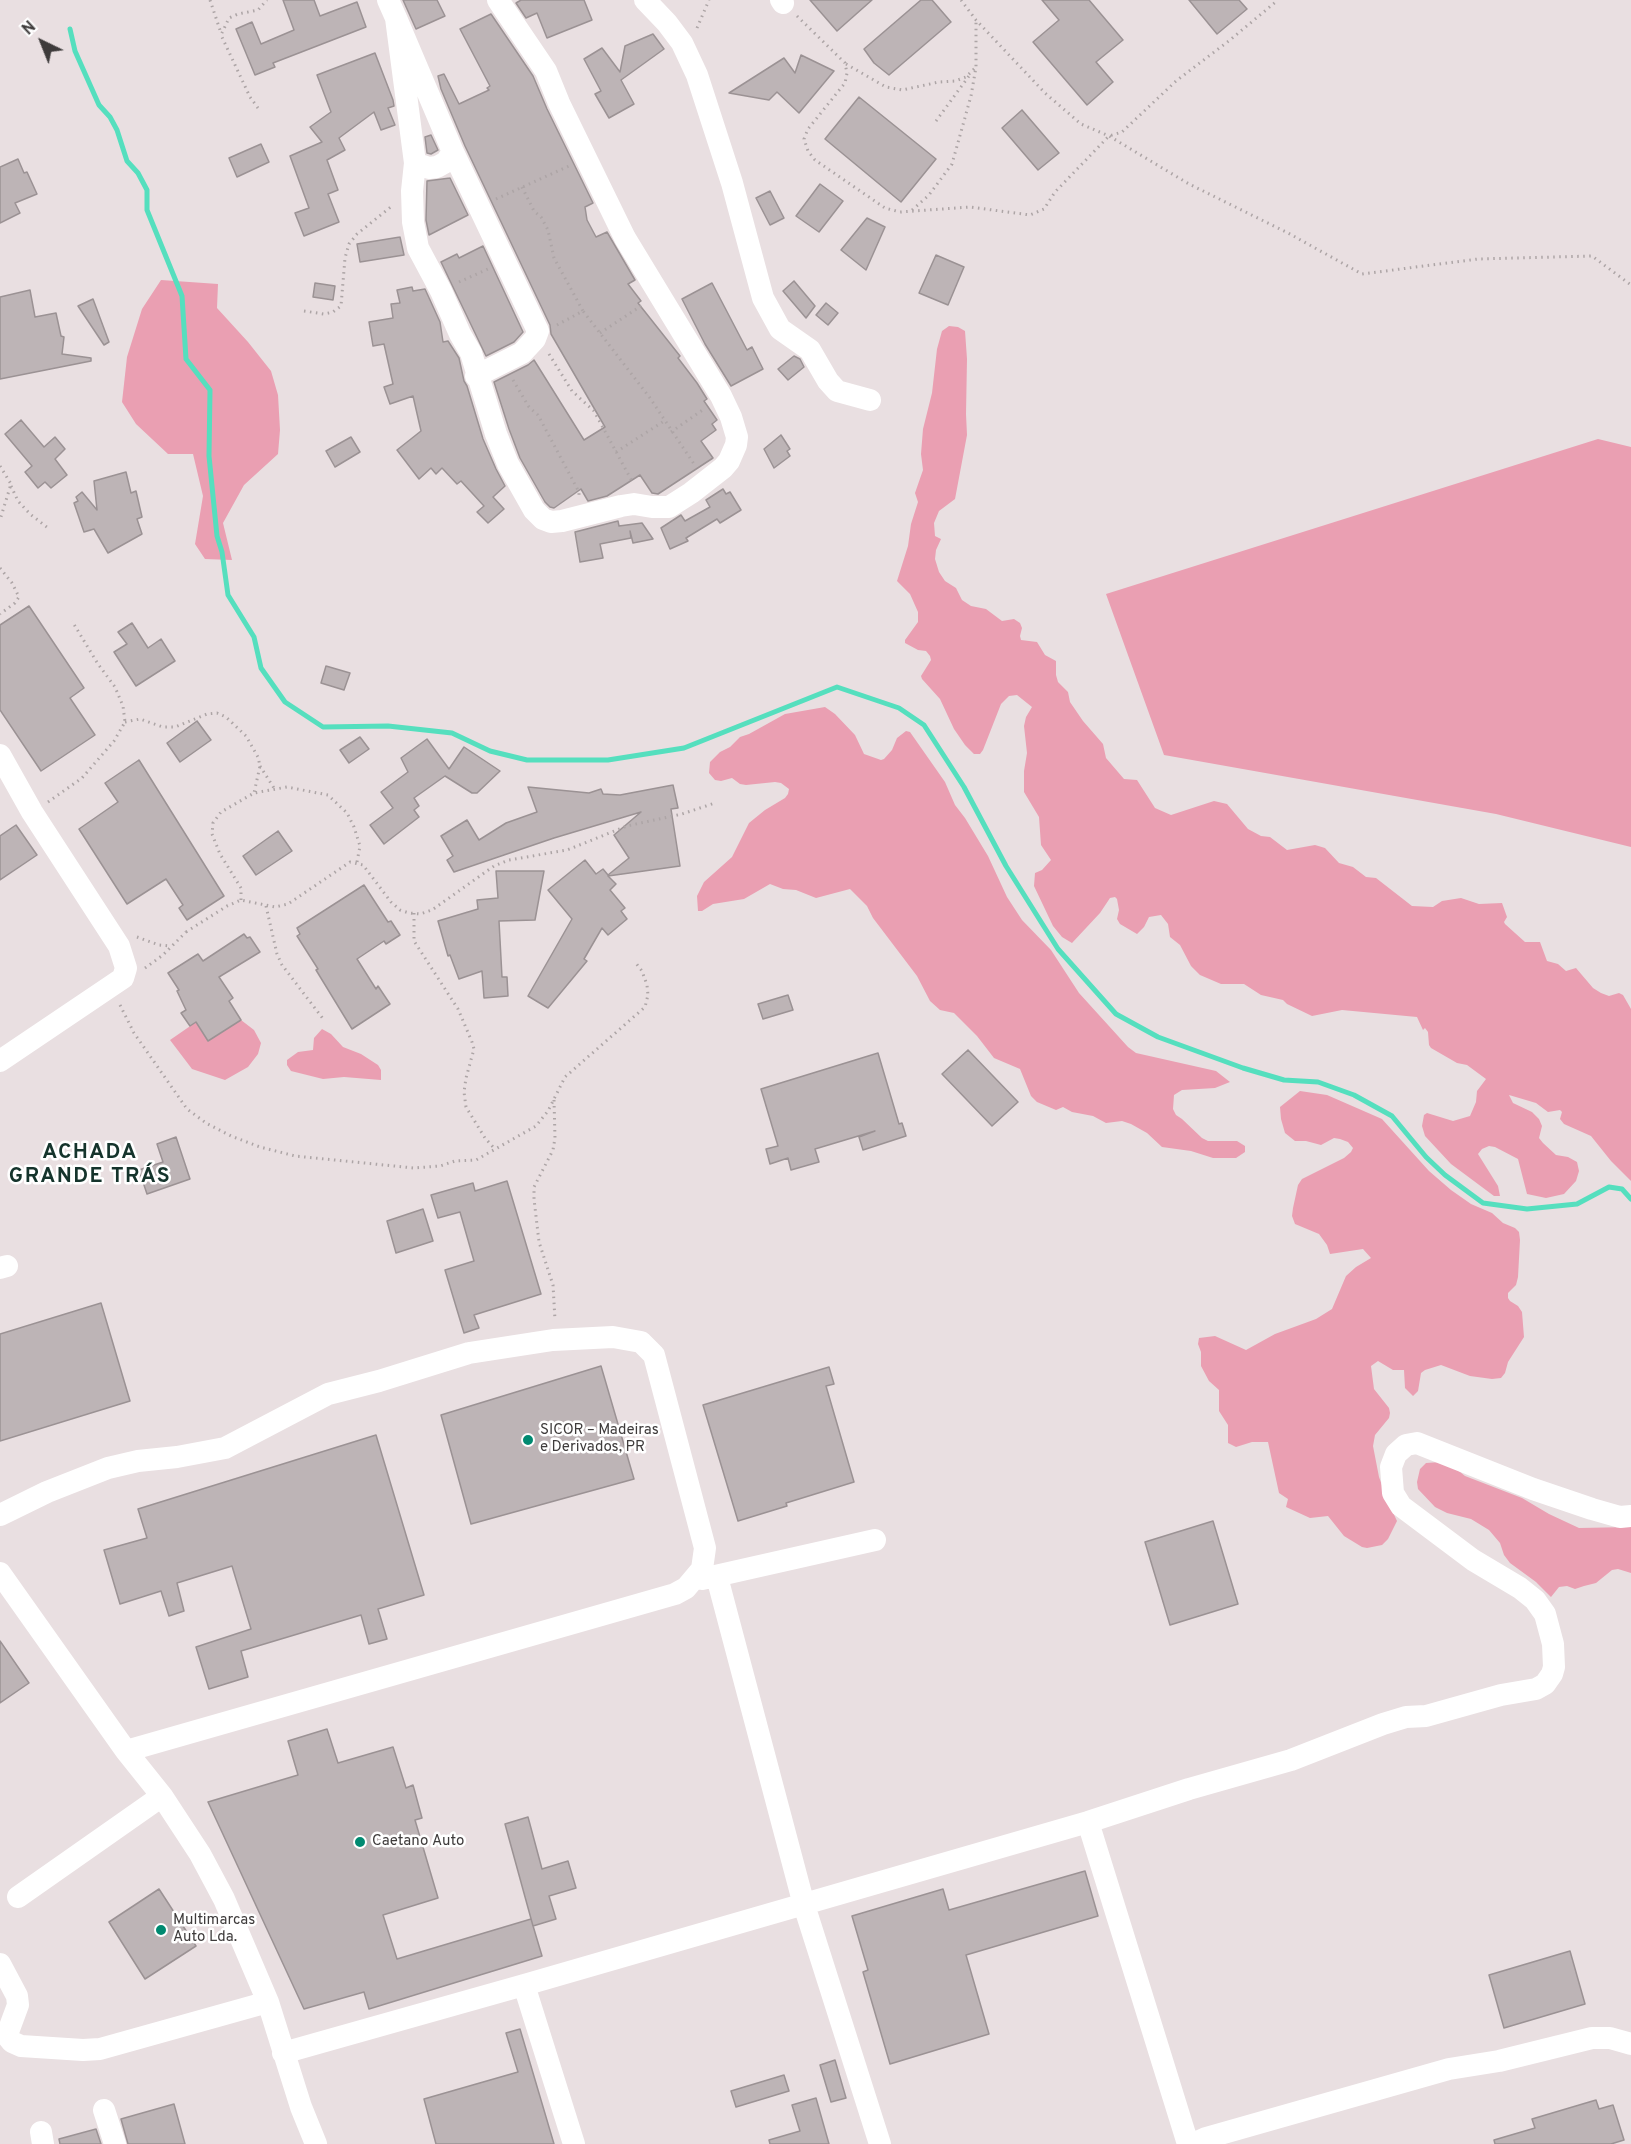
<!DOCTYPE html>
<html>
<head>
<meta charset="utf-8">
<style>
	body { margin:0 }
	#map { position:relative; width:1631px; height:2144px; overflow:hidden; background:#e9dfe1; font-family:Overpass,sans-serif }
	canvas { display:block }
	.north { position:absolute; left:12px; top:12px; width:60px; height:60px; -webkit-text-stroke:4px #fff; paint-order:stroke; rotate:317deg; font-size:16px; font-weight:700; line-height:24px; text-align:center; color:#3e3b3b }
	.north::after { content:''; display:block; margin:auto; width:21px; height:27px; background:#3e3b3b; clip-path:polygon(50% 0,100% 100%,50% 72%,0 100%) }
</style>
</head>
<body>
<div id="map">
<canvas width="1631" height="2144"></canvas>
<div class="north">N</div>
</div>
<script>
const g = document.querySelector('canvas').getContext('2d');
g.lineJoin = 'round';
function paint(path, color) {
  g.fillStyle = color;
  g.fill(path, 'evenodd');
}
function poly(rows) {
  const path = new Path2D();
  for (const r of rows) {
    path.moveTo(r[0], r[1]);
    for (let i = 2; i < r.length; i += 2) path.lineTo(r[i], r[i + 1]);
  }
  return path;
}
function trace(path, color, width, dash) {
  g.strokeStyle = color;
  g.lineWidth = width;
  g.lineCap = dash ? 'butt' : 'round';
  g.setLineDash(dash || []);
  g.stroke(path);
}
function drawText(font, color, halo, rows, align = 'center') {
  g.font = font + ' Overpass,sans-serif';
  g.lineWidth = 5;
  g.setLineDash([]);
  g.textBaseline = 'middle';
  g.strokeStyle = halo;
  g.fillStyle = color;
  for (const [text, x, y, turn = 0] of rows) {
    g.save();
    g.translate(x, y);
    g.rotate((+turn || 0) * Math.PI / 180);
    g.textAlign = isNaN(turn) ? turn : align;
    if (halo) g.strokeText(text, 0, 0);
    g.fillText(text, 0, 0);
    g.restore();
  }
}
paint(poly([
	[161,280,218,284,217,308,248,342,271,371,278,395,280,430,278,454,244,485,223,523,232,560,205,559,195,544,203,496,193,454,168,454,136,424,122,402,127,357,142,309],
	[949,326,958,327,965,331,967,359,966,414,967,435,955,499,939,511,934,523,935,536,941,539,936,550,935,559,939,572,945,581,956,588,962,600,971,606,986,609,1002,621,1014,619,1020,623,1022,628,1020,636,1021,640,1037,642,1045,655,1056,661,1056,675,1058,682,1068,692,1070,702,1083,721,1103,744,1106,758,1124,779,1137,780,1155,808,1171,815,1214,801,1227,804,1248,829,1261,836,1270,837,1287,850,1315,845,1325,848,1339,863,1353,867,1366,877,1376,878,1412,906,1433,907,1442,901,1461,898,1479,904,1502,903,1507,917,1504,922,1505,924,1525,942,1540,942,1547,961,1558,964,1566,971,1576,968,1593,988,1601,993,1609,996,1619,993,1623,995,1631,1009,1631,1181,1611,1161,1591,1136,1564,1124,1560,1119,1562,1112,1560,1110,1548,1112,1536,1103,1509,1095,1513,1103,1532,1112,1539,1119,1542,1126,1539,1138,1543,1143,1556,1155,1568,1157,1577,1162,1579,1171,1576,1181,1564,1194,1546,1198,1527,1194,1518,1159,1495,1147,1489,1146,1482,1149,1478,1154,1498,1186,1500,1196,1494,1196,1451,1164,1425,1136,1422,1126,1424,1115,1427,1113,1453,1121,1470,1116,1476,1102,1477,1091,1486,1079,1467,1065,1457,1063,1431,1048,1429,1045,1428,1032,1425,1028,1423,1030,1417,1017,1342,1010,1312,1016,1287,1004,1283,1000,1261,995,1244,984,1221,984,1200,975,1191,966,1180,945,1170,937,1168,924,1161,915,1149,917,1144,927,1137,934,1120,924,1117,919,1119,910,1117,899,1115,897,1110,898,1100,913,1072,943,1062,937,1053,926,1034,886,1035,873,1042,870,1051,860,1041,845,1039,817,1024,792,1024,771,1027,753,1024,726,1026,717,1032,707,1017,695,1009,696,1001,704,983,750,980,754,974,754,965,745,954,729,940,699,922,679,921,676,931,660,930,656,926,651,918,650,905,643,905,640,918,622,918,612,910,594,897,581,908,546,911,524,918,502,915,493,923,470,921,454,923,429,932,393,937,349,942,331],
	[1598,439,1631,447,1631,847,1496,814,1164,755,1106,594],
	[825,707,835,714,855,735,864,754,881,760,884,759,892,750,897,738,906,731,910,732,945,782,955,805,965,818,988,856,1007,897,1022,920,1051,950,1079,993,1128,1047,1136,1053,1216,1071,1230,1082,1215,1088,1182,1090,1174,1095,1173,1109,1176,1115,1182,1119,1202,1138,1208,1141,1237,1141,1245,1146,1245,1152,1236,1158,1213,1158,1191,1151,1162,1147,1147,1133,1131,1124,1122,1121,1106,1123,1093,1116,1072,1112,1063,1107,1056,1110,1037,1102,1031,1096,1020,1069,994,1058,977,1036,954,1013,940,1010,930,1001,917,976,873,918,867,906,850,889,816,898,796,890,783,889,770,884,744,899,713,904,702,911,698,911,697,896,704,882,732,857,749,823,765,810,785,798,788,794,789,789,781,783,775,782,746,785,740,784,732,778,721,781,715,780,709,773,710,762,720,752,730,747,740,737,749,734,785,714],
	[199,1020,200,1029,208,1041,241,1020,254,1030,261,1043,258,1054,248,1067,225,1080,192,1069,170,1040],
	[322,1029,331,1034,343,1047,361,1054,378,1065,381,1070,381,1080,344,1077,323,1079,291,1071,287,1065,287,1060,298,1052,313,1050,314,1038],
	[1300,1091,1327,1095,1382,1119,1429,1171,1451,1190,1471,1204,1492,1213,1503,1223,1515,1228,1519,1232,1520,1240,1518,1277,1516,1285,1508,1293,1508,1298,1510,1301,1518,1306,1522,1312,1524,1337,1508,1362,1505,1373,1501,1378,1492,1379,1470,1376,1441,1365,1425,1370,1421,1373,1418,1391,1413,1396,1405,1388,1404,1370,1393,1370,1378,1361,1371,1366,1374,1389,1389,1408,1390,1413,1389,1418,1375,1435,1373,1446,1379,1477,1388,1502,1397,1521,1388,1539,1382,1545,1367,1548,1362,1547,1344,1536,1328,1516,1310,1518,1286,1507,1288,1499,1279,1493,1268,1442,1252,1442,1236,1447,1228,1443,1228,1425,1219,1411,1219,1390,1209,1381,1201,1366,1201,1352,1198,1344,1199,1338,1215,1336,1246,1350,1275,1334,1316,1319,1332,1309,1346,1276,1356,1267,1371,1258,1363,1249,1330,1254,1327,1245,1319,1234,1295,1224,1292,1216,1293,1208,1298,1185,1302,1179,1344,1158,1351,1152,1353,1148,1348,1142,1340,1139,1334,1138,1321,1145,1306,1141,1295,1141,1285,1133,1281,1119,1280,1107],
	[1441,1462,1454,1467,1465,1476,1522,1498,1549,1514,1579,1528,1631,1527,1631,1573,1618,1569,1612,1570,1596,1583,1584,1586,1575,1589,1567,1586,1559,1587,1551,1597,1536,1582,1510,1563,1504,1555,1500,1543,1489,1530,1471,1519,1447,1513,1435,1507,1418,1489,1417,1482,1420,1469,1426,1463]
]), '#ea9fb2');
trace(poly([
	[70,29,75,51,99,105,110,117,117,130,127,161,138,173,147,190,147,210,182,296,186,359,210,390,209,456,217,536,222,552,228,595,254,637,261,668,285,702,323,727,388,726,452,733,490,751,527,760,608,760,684,748,837,687,899,708,924,725,964,787,1006,866,1058,949,1116,1014,1158,1037,1243,1068,1284,1080,1318,1082,1354,1095,1392,1116,1426,1157,1445,1175,1483,1203,1527,1209,1577,1204,1609,1187,1622,1189,1631,1199]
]), '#55dfbe', 5);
const building = poly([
	[283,0,314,0,320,16,357,2,366,27,273,63,275,67,255,75,236,29,252,22,261,44,294,30,283,0],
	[403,0,437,0,445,16,416,29,403,0],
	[521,0,584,0,592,20,547,38,537,13,526,18,516,3,521,0],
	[810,0,872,0,837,31,810,0],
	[921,0,932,0,951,22,889,75,874,63,864,49,921,0],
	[1042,0,1089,0,1123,40,1096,62,1113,82,1087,105,1033,42,1059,20,1042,0],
	[1189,0,1239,0,1247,9,1217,34,1189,0],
	[491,14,533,76,547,109,593,203,585,207,587,220,596,237,607,232,635,280,628,284,641,301,638,303,680,356,678,358,697,383,707,399,704,401,717,420,712,424,716,430,701,441,713,458,658,494,652,493,640,475,607,496,588,501,581,489,554,508,550,507,545,502,520,458,509,429,494,382,528,365,534,360,584,440,605,427,551,334,550,325,465,146,441,89,438,76,444,74,459,104,489,90,487,88,490,86,460,29,491,14],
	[653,34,664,49,621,80,634,104,609,118,595,94,601,91,584,59,602,48,620,72,625,46,653,34],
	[375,53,393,100,394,106,388,108,395,125,381,130,374,112,339,138,345,150,327,160,338,190,328,194,339,222,304,236,295,213,309,208,290,156,322,142,310,127,331,112,317,75,375,53],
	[801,55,834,71,799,113,777,92,769,100,729,93,784,58,795,73,801,55],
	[859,97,936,159,901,202,825,139,859,97],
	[1022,110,1059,153,1038,170,1002,128,1022,110],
	[431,135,438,150,431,154,427,153,425,137,431,135],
	[261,144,269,162,237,177,229,158,261,144],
	[18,159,24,173,27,172,37,194,15,203,20,213,0,223,0,167,18,159],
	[450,178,468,215,429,235,426,220,427,181,450,178],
	[820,184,843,201,819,232,796,216,820,184],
	[770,191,784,218,770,225,756,198,770,191],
	[867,218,885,227,866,270,841,250,867,218],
	[400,237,404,255,360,262,357,244,400,237],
	[483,246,523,332,514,342,486,356,441,262,457,254,459,258,483,246],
	[936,255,964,267,948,305,919,293,936,255],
	[794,281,815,306,806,318,783,291,794,281],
	[315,283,335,286,333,300,313,297,315,283],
	[712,283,747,350,752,347,763,369,731,386,705,344,682,299,712,283],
	[412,287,413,291,425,289,440,322,443,342,448,341,459,358,464,381,467,386,483,439,496,469,505,486,493,497,504,509,488,523,477,512,484,506,461,481,457,484,442,468,436,474,431,468,419,479,397,450,421,431,413,396,390,404,384,387,393,384,384,344,373,346,369,322,393,318,391,304,400,303,397,290,412,287],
	[30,290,35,317,56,313,61,336,64,337,62,354,91,358,91,361,0,379,0,297,30,290],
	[93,299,109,342,104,345,78,306,93,299],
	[826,303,838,313,828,325,816,315,826,303],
	[794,356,800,359,804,367,788,380,778,369,794,356],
	[21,420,44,447,55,437,65,449,55,459,67,475,51,488,45,482,38,488,25,472,32,466,5,434,21,420],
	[781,435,790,449,787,451,790,456,774,468,764,449,781,435],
	[351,437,360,452,335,467,326,451,351,437],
	[126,472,131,493,136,491,142,517,137,519,142,534,108,553,94,529,84,532,74,503,78,501,76,497,82,492,97,510,94,481,126,472],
	[723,489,726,494,730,492,741,510,720,523,717,519,686,538,688,541,670,549,661,528,681,515,685,521,710,507,706,500,723,489],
	[618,521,619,526,642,523,653,539,633,543,630,531,631,538,600,544,603,558,580,562,575,532,618,521],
	[29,606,84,688,70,698,95,735,41,771,0,710,0,625,29,606],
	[132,623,148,648,161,639,175,661,136,686,114,652,127,644,118,632,132,623],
	[326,666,350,673,344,690,321,683,326,666],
	[197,721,211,740,180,762,167,743,197,721],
	[360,737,369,749,349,763,340,750,360,737],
	[427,739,449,769,464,747,500,771,477,793,472,793,445,776,414,798,419,806,414,810,419,817,384,844,370,825,393,808,381,792,408,772,401,758,427,739],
	[139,760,224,896,187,920,179,908,183,905,166,879,127,904,79,829,118,802,105,783,139,760],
	[673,785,678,808,671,809,680,866,608,876,616,884,610,890,625,908,621,911,627,919,608,935,602,928,584,959,587,961,548,1008,528,996,572,919,548,890,585,860,596,874,603,869,608,875,629,858,614,835,641,812,554,838,454,872,447,860,453,856,441,836,467,820,479,840,506,823,537,812,528,787,589,793,601,789,603,794,620,795,673,785],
	[16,825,37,855,0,880,0,836,16,825],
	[278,831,292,851,256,875,243,856,278,831],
	[496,871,544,871,535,920,499,921,502,977,507,977,508,996,484,998,482,971,459,979,450,955,448,956,438,921,478,909,477,900,498,898,496,871],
	[364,885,388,922,391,921,400,935,386,944,384,941,357,959,376,989,378,986,390,1004,352,1029,316,970,318,969,297,936,300,934,297,928,364,885],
	[244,934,247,938,250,937,260,952,219,977,233,998,229,1001,241,1020,208,1041,196,1022,190,1026,181,1013,186,1010,177,991,179,990,168,973,198,954,203,961,244,934],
	[788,995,793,1010,763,1019,758,1004,788,995],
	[968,1050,1018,1102,992,1126,942,1074,968,1050],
	[878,1053,899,1124,902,1123,906,1136,863,1150,859,1137,875,1131,815,1149,819,1162,791,1170,788,1158,770,1164,766,1149,778,1146,761,1089,878,1053],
	[176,1137,190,1179,147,1194,139,1170,163,1162,157,1144,176,1137],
	[507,1181,541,1294,474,1315,479,1328,464,1333,445,1270,474,1261,460,1212,438,1218,431,1195,473,1183,475,1191,507,1181],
	[423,1209,433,1241,396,1253,387,1221,423,1209],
	[101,1303,130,1401,0,1441,0,1334,101,1303],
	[601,1366,634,1479,471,1524,441,1415,601,1366],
	[829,1367,834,1384,826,1386,854,1482,786,1503,787,1506,738,1521,703,1405,829,1367],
	[376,1435,424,1595,378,1609,387,1639,369,1644,361,1615,241,1651,248,1677,209,1689,196,1647,251,1629,232,1566,177,1583,184,1611,169,1616,161,1591,120,1604,104,1550,147,1538,138,1509,376,1435],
	[1213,1521,1238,1604,1170,1625,1145,1542,1213,1521],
	[0,1641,29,1683,0,1703,0,1641],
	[327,1729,338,1763,393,1747,406,1788,413,1785,422,1818,415,1820,438,1898,383,1915,397,1959,531,1919,542,1956,369,2009,364,1992,304,2009,208,1802,298,1775,288,1741,327,1729],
	[528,1817,542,1869,568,1861,576,1888,549,1896,556,1919,533,1926,505,1824,528,1817],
	[1085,1871,1098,1916,966,1955,989,2034,890,2064,863,1972,868,1970,852,1916,943,1889,949,1910,1085,1871],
	[159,1889,196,1946,145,1979,109,1922,159,1889],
	[1570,1951,1585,2004,1504,2028,1489,1975,1570,1951],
	[520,2029,554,2144,436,2144,424,2099,518,2072,506,2033,520,2029],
	[835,2060,846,2098,831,2102,820,2065,835,2060],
	[784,2075,789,2091,736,2107,731,2091,784,2075],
	[816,2098,829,2144,770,2144,769,2140,800,2131,792,2105,816,2098],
	[1596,2100,1599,2109,1613,2105,1624,2140,1611,2144,1495,2144,1494,2140,1535,2128,1532,2119,1596,2100],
	[174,2104,185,2144,128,2144,121,2119,174,2104],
	[96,2129,101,2144,60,2144,59,2139,96,2129]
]);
paint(building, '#bdb4b6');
trace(building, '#9b9294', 1.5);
trace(poly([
	[210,0,221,33],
	[961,0,976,20,1045,93,1081,124,1109,136,1189,184,1288,233,1362,274,1478,259,1592,256,1631,285],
	[797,16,845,63,847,73,845,83,808,129,804,139,808,151,815,160,885,208,900,212,970,207,1030,215,1044,209,1055,192,1109,136,1122,132,1176,81,1230,40,1278,0],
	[697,28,709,0],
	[846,64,886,87,902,90,939,82,955,81,966,77,975,68],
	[258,108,250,97,221,35,229,18,238,14,258,10,267,0],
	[936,121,969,76],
	[522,187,534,211,541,217,548,230,554,258,583,311],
	[496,199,569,166],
	[912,210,929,195,952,164,971,96,976,67,976,22],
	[459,282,488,269],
	[304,311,324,314,333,312,341,306,345,258,349,244,357,234,392,206],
	[557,325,583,311,650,398,694,464],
	[600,333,644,304],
	[549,354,572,391,594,411,633,483],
	[513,380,529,407,538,415,579,492,579,496],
	[671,432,704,409],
	[616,452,664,421],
	[0,466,11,484,0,520],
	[11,486,18,501,30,514,48,528],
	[0,568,12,583,19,597,15,603,0,614],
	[125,722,140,719,163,727,175,727,207,714,217,713,226,717,246,736,258,757,260,766,254,793],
	[260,766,274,788],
	[48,802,82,778,114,741,125,722,123,706,115,687,98,664,72,621],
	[241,900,241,888,220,854,212,834,213,823,221,812,254,793,287,787,328,795,347,813,354,827,360,846,357,862],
	[266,906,277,954,282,965,324,1020],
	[414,913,414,941,458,1009,472,1042,474,1049,466,1078,464,1092,466,1107,485,1138,494,1148],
	[186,932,227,906,241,900,275,907,288,904,350,862,363,865,391,902,400,910,409,913,420,914,432,910,494,866,509,860,567,850,627,826,682,814,715,803],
	[137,937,159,945,170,946],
	[145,968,163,955,186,932],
	[120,1005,134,1033,187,1109,206,1123,231,1136,260,1147,295,1156,414,1168,440,1166,455,1161,476,1160,536,1126,548,1111,565,1077,645,1007,648,995,647,985,642,971,635,962],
	[554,1100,555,1138,553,1150,534,1187,534,1199,539,1242,553,1285,555,1320]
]), '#ada5a6', 3, [1.5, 4.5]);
trace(poly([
	[388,0,396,18,453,152,446,162,437,167,429,168,415,163,396,18],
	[645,0,667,23,682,43,697,75,732,183,763,298,780,329,810,350,828,381,837,391,870,400],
	[781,0,783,3],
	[453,152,538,331,535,339,522,353,476,376],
	[415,163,412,191,413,222,418,248,441,291,460,334,471,353,496,434,508,464,534,510,543,519,551,522,562,521,621,506,634,504,652,507,669,507,691,493,723,468,729,461,736,445,737,437,731,417,721,396,625,238,559,103,546,71,498,0],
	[0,755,32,812,119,946,126,968,123,978,0,1061],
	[0,1268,7,1266],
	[0,1515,47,1492,108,1468,138,1461,177,1457,225,1448,328,1394,379,1381,469,1353,553,1340,613,1337,641,1342,654,1355,705,1548,702,1569,686,1588,675,1594,126,1751],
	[0,1573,126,1751,162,1796,200,1854,224,1899,268,2002,301,2107,316,2144],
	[717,1577,804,1905,880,2144],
	[702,1579,875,1540],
	[1088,1822,1188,2144],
	[18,1897,162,1796],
	[0,1964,17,1996,18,2005,8,2032,8,2037,12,2042,21,2046,83,2050,100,2049,268,2002],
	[524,1985,574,2144],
	[283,2053,524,1985,1088,1822,1189,1789,1291,1760,1383,1724,1406,1717,1426,1716,1501,1695,1536,1689,1545,1684,1552,1674,1554,1667,1553,1644,1545,1614,1535,1600,1520,1588,1473,1560,1401,1506,1393,1493,1391,1467,1396,1454,1406,1445,1417,1443,1533,1489,1592,1509,1620,1517,1631,1516],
	[104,2110,115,2144],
	[41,2132,43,2144],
	[1193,2144,1206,2138,1449,2069,1499,2061,1592,2038,1610,2038,1631,2044]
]), '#fff', 22);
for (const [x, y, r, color] of [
	[528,1440,6,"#008a71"],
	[360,1842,6,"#008a71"],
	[161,1930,6,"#008a71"]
]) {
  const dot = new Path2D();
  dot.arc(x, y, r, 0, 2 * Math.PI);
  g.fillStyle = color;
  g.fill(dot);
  trace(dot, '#fff', 2);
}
drawText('15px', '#3e3b3b', '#fff', [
	["SICOR – Madeiras",540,1431],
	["e Derivados, PR",540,1448],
	["Caetano Auto",372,1842],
	["Multimarcas",173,1921],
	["Auto Lda.",173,1938]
], 'left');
g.letterSpacing = '1.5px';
drawText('bold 21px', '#15342c', '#fff', [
	["ACHADA",90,1154],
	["GRANDE TRÁS",90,1178]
]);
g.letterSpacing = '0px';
</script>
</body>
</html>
